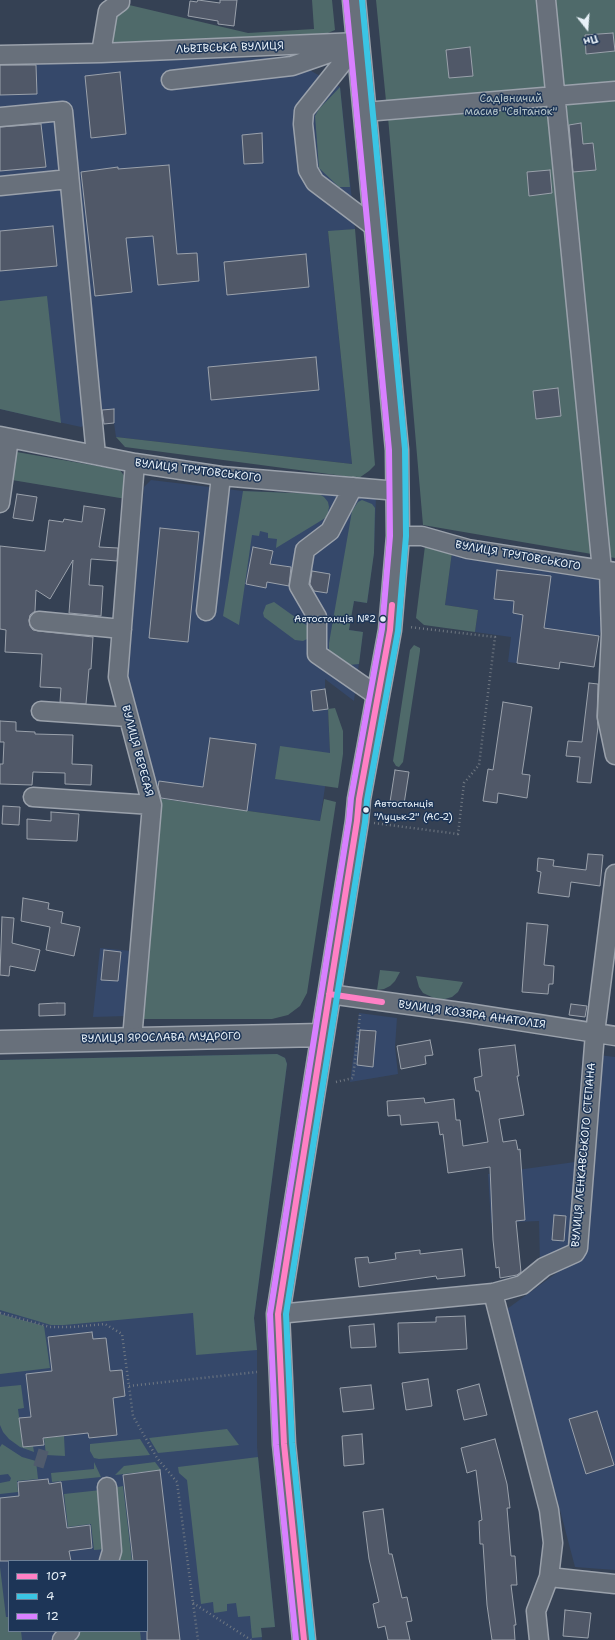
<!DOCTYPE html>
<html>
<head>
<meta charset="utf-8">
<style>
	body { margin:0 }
	#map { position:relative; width:615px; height:1640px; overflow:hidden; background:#354154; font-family:"Shantell Sans",sans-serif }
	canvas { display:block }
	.legend { position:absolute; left:8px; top:1560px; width:140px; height:72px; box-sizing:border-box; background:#1d3557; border:1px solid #6e8097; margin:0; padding:5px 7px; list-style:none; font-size:12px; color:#e8f1f8 }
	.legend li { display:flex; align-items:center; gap:8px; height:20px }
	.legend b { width:20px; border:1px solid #6e8097 }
	.north { position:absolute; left:567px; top:8px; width:40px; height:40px; -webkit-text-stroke:3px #1d3557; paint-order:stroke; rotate:163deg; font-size:11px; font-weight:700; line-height:16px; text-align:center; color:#e8f1f8 }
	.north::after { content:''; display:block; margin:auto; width:14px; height:18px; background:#e8f1f8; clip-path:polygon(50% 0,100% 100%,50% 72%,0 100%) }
</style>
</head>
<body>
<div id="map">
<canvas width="615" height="1640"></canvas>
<ul class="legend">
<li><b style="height:5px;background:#ff80c5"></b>107</li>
<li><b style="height:5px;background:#3ac5e4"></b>4</li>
<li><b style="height:5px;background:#d880ff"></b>12</li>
</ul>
<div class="north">Пн</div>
</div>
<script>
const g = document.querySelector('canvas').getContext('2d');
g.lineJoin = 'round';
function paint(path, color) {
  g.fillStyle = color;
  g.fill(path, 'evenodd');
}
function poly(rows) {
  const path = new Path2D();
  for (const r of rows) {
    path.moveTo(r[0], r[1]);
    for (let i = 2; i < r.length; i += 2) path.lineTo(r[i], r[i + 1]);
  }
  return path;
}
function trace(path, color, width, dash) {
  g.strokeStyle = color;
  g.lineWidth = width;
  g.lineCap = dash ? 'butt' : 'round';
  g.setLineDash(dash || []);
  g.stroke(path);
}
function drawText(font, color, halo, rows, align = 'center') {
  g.font = font + ' "Shantell Sans",sans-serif';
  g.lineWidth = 3;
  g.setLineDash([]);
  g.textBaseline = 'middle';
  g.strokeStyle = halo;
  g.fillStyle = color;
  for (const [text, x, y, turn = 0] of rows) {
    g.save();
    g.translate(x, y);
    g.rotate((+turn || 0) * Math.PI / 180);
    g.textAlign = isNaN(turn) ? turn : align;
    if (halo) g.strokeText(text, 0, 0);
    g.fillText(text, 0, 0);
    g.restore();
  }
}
paint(poly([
	[286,57,340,87,355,229,328,232,352,464,116,437,114,423,93,424,88,423,81,427,0,409,0,65,131,60],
	[151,480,243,491,376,497,374,552,367,603,354,601,349,630,363,632,354,701,325,679,325,689,311,691,313,711,328,709,330,753,320,821,156,798,128,677,144,487],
	[452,552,596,576,604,590,601,631,599,636,594,667,560,662,559,669,508,662,511,637,475,632,478,610,445,605],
	[100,948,132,951,126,1016,93,1017],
	[359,1013,397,1018,395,1047,398,1074,350,1082],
	[583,1053,615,1057,615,1570,575,1567,507,1309,580,1256,540,1264,539,1221,491,1223,488,1174,575,1162],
	[277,1054,285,1058,287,1064,254,1318,257,1350,257,1447,275,1627,261,1628,262,1640,0,1640,0,1060],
	[9,1561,147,1561,147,1631,9,1631]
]), '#35486a');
paint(poly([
	[312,0,332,0,335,30,316,38,114,45,109,38,113,13,125,4,248,33,314,29],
	[376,0,615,0,615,558,423,525,388,117,406,116,405,99,386,101],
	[340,87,350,187,339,187,319,168,315,116,319,109],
	[355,229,375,465,369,471,359,478,125,447,116,437,352,464,328,231],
	[47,296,61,423,0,409,0,301],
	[11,451,120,470,125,477,127,488,126,499,6,479],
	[243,491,319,494,324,497,328,502,329,507,327,517,276,548,277,539,268,538,268,533,260,531,259,536,252,535,239,625,223,616],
	[362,500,372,504,375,508,374,553,367,603,354,601,349,630,363,632,359,664,349,665,340,662,332,656,329,649,329,643,352,511,358,502],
	[425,546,452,552,445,605,478,610,475,632,424,625,416,618],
	[274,602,309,627,310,635,307,639,303,641,295,640,264,617,263,613,266,605],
	[414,645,420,648,420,651,403,762,399,767,396,766,393,761,410,650],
	[335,708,343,731,343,754,338,788,275,779,280,746,330,753,328,709],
	[156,798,320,821,324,799,336,802,307,993,300,1006,288,1015,272,1019,139,1019],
	[380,970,400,972,395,981,390,986,384,989,377,990],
	[416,976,463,982,458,992,452,997,445,999,436,999,423,993,419,987],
	[277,1054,285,1058,287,1064,254,1318,257,1350,196,1355,193,1313,64,1325,51,1325,0,1310,0,1060],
	[0,1314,44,1326,50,1368,0,1374],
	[21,1385,24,1408,18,1409,23,1447,33,1446,34,1452,20,1447,9,1439,3,1432,0,1425,0,1387],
	[227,1429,239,1445,158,1453,149,1438],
	[64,1436,65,1456,46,1455,44,1438],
	[140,1439,150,1455,99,1459,94,1458,90,1451,90,1444],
	[2,1444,22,1457,36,1461,38,1479,17,1481,18,1492,0,1494,0,1483,10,1481,11,1478,8,1474,0,1475,0,1447],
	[258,1457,275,1627,261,1628,262,1637,252,1638,250,1616,238,1617,236,1603,227,1604,227,1611,214,1613,213,1602,201,1604,187,1480,179,1473,178,1467],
	[94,1462,101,1477,52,1482,51,1473,94,1469],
	[155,1462,161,1470,115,1475,124,1466],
	[123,1486,132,1561,118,1561,113,1488],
	[101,1490,107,1549,94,1550,91,1524,68,1527,64,1494],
	[0,1567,6,1617,9,1617,9,1631,21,1631,22,1640,0,1640],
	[79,1631,140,1631,141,1640,72,1640]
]), '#4f6a6a');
const building = poly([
	[198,0,220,3,220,0,237,0,234,26,218,24,218,21,188,16,190,1,197,2,198,0],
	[613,33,615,51,586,54,585,35,613,33],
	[470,47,473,76,449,78,446,50,470,47],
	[0,65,36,65,37,94,0,95,0,65],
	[120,72,126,134,91,138,85,76,120,72],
	[581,123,583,144,593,143,596,170,573,172,569,125,581,123],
	[41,124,46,167,0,171,0,127,41,124],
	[262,133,263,163,244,164,242,135,262,133],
	[169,165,177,254,197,253,199,281,158,285,153,236,126,238,132,292,95,296,81,172,118,167,118,169,169,165],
	[550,170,552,193,529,196,527,172,550,170],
	[53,226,57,266,0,271,0,231,53,226],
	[306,254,309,287,227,295,224,262,306,254],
	[316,357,319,390,211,400,208,367,316,357],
	[558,388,561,416,536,419,533,391,558,388],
	[114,409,114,423,104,424,102,410,114,409],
	[17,494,37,497,33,521,13,518,17,494],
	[84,506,105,509,99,547,118,548,117,561,91,559,89,585,103,586,101,616,69,613,73,560,50,599,36,590,35,611,30,615,29,620,30,626,33,630,38,631,93,637,91,669,89,669,86,704,60,702,61,688,40,687,42,654,5,652,6,630,0,629,0,546,45,551,49,520,63,522,64,519,82,522,84,506],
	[160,528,199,532,188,642,149,638,160,528],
	[253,547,273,551,270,564,291,567,289,586,267,582,266,588,246,584,253,547],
	[497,570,551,576,544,628,599,636,594,667,560,662,559,669,517,663,523,615,513,613,514,601,494,599,497,570],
	[312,571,330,574,327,593,314,591,310,584,312,571],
	[589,683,598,684,597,716,598,727,591,783,577,782,580,757,566,756,568,741,582,742,589,683],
	[325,689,328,709,313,711,311,691,325,689],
	[503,702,532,707,522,774,530,775,527,798,498,793,497,803,483,801,488,769,493,770,503,702],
	[0,721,16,722,16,731,35,732,35,734,73,735,72,764,92,765,91,785,65,784,65,773,33,772,32,785,0,784,0,764,3,764,4,742,0,742,0,721],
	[210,738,256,744,247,811,161,798,158,787,159,781,203,787,210,738],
	[395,770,409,772,404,804,390,802,395,770],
	[3,806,20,807,19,825,2,824,3,806],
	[51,812,79,814,77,841,27,839,27,819,51,821,51,812],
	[588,854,603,855,600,886,571,882,569,897,538,893,541,872,537,871,538,858,554,860,553,866,586,870,588,854],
	[23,898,49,903,48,909,63,912,61,923,80,927,74,956,46,950,50,927,21,921,23,898],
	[2,917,14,918,12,943,40,950,35,971,10,966,9,976,0,975,2,917],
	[527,923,548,925,544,965,554,966,553,984,549,984,548,994,522,992,527,923],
	[104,950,121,952,118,981,101,980,104,950],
	[57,1003,65,1003,65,1015,39,1016,39,1004,57,1003],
	[571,1004,587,1006,585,1017,569,1015,571,1004],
	[360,1030,376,1031,373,1067,357,1065,360,1030],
	[430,1040,433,1055,425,1056,426,1064,401,1069,397,1046,430,1040],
	[515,1045,519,1076,517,1076,524,1115,499,1119,503,1142,516,1140,518,1150,520,1149,525,1220,516,1221,521,1272,517,1275,500,1278,499,1267,496,1268,493,1240,490,1167,448,1173,443,1134,440,1135,438,1122,401,1125,400,1115,388,1116,387,1101,424,1098,425,1103,454,1099,456,1120,460,1120,463,1146,488,1142,479,1091,476,1091,474,1078,482,1076,479,1049,515,1045],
	[554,1215,566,1216,564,1241,552,1240,554,1215],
	[462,1249,465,1276,437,1279,436,1276,359,1287,355,1258,368,1257,369,1263,396,1259,395,1253,420,1250,420,1254,462,1249],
	[465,1316,467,1349,399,1353,398,1323,436,1322,436,1317,465,1316],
	[374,1324,376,1347,351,1348,349,1326,374,1324],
	[92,1332,93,1339,106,1338,110,1371,122,1370,125,1396,113,1398,117,1435,89,1438,88,1433,43,1438,44,1445,23,1447,19,1418,31,1417,26,1374,52,1371,48,1337,92,1332],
	[428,1379,432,1406,406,1410,402,1383,428,1379],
	[479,1384,487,1415,464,1420,457,1390,479,1384],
	[371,1385,374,1409,343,1412,340,1388,371,1385],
	[597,1411,614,1465,586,1474,569,1419,597,1411],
	[362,1434,364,1464,344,1466,342,1436,362,1434],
	[495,1439,507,1484,510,1508,507,1508,511,1556,515,1556,517,1585,511,1585,516,1625,514,1625,515,1640,492,1640,487,1605,483,1544,480,1544,479,1521,482,1520,476,1470,467,1473,461,1448,495,1439],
	[160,1470,180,1640,147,1640,147,1561,133,1561,132,1552,123,1475,160,1470],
	[48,1479,49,1484,61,1482,67,1528,90,1525,92,1548,69,1551,71,1561,0,1561,0,1498,19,1496,18,1482,48,1479],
	[383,1509,389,1554,392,1554,402,1598,407,1597,412,1621,406,1622,410,1640,388,1640,385,1626,378,1628,373,1604,379,1602,369,1559,363,1512,383,1509],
	[565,1610,591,1613,588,1638,563,1636,565,1610]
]);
paint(building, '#505868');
trace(building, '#9aa1ab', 1);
trace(poly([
	[36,1457,46,1460]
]), '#505b6d', 18, [18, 9]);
const minor = poly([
	[546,0,602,570],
	[359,42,304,111,303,124,308,170,315,182,376,228],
	[101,53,108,11,120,2,120,0],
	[0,55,101,53,359,42],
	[171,80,292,66,341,49],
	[365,112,615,91],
	[0,117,63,111,96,455],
	[0,186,69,179],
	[0,436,135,463,221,476,398,491],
	[353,487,330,531,305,550,299,586,317,617,317,654,379,697],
	[0,503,9,438],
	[398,536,422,536,468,549,615,572],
	[609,571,611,634,607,717,615,755],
	[206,611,221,476],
	[39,621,122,629],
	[41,711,128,717],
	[33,797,152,805],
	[329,994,468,1013,615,1036],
	[132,1039,152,805,118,677,135,463],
	[493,1293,549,1510,553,1543,549,1577,536,1611,539,1640],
	[278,1314,493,1293,522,1285,544,1267,575,1253,578,1248,595,1033,615,874],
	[107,1487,112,1551,109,1561],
	[549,1577,615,1584],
	[62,1640,70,1631]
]);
const major = poly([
	[0,1042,322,1035],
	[304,1640,284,1444,278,1314,357,821,359,799,390,630,398,536,397,450,354,0]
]);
trace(minor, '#9aa1ab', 21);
trace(major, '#9aa1ab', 25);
trace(poly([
	[374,823,458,834,464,783,479,765,495,637,409,627],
	[336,1082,353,1078,360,1015],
	[0,1313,50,1327,72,1327,105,1324,122,1334,133,1416,157,1458,177,1482,198,1640],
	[129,1386,257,1372],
	[193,1603,251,1640]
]), '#707882', 2.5, [1, 3]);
trace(minor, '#68707b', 18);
trace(major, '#68707b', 22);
trace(poly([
	[329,994,382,1002],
	[304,1640,284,1444,278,1314,357,821,359,799,390,630,392,605]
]), '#ff80c5', 6);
trace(poly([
	[312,1639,292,1443,286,1314,365,822,367,800,398,631,406,536,405,449,362,0]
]), '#3ac5e4', 6);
trace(poly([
	[296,1640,276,1445,270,1314,349,820,351,798,382,629,390,536,389,450,346,1]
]), '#d880ff', 6);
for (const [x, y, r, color] of [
	[383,619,3.5,"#e8f1f8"],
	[366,810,3.5,"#e8f1f8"]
]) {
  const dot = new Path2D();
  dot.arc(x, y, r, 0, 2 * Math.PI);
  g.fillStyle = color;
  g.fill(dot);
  trace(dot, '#1d3557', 1.5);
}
drawText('10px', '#e8f1f8', '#1d3557', [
	["Автостанція №2",376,619],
	["Автостанція",374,804,"left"],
	["\"Луцьк-2\" (АС-2)",374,817,"left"]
], 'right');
drawText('11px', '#e8f1f8', '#1d3557', [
	["ЛЬВІВСЬКА ВУЛИЦЯ",230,48,-2],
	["ВУЛИЦЯ ТРУТОВСЬКОГО",198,471,7],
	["ВУЛИЦЯ ТРУТОВСЬКОГО",518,556,10],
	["ВУЛИЦЯ ВЕРЕСАЯ",137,751,75],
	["ВУЛИЦЯ КОЗЯРА АНАТОЛІЯ",472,1015,8],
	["ВУЛИЦЯ ЯРОСЛАВА МУДРОГО",161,1038,-1],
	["ВУЛИЦЯ ЛЕНКАВСЬКОГО СТЕПАНА",584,1155,-85]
]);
drawText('11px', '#b4c4c8', '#1d3557', [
	["Садівничий",511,99],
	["масив \"Світанок\"",511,112]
]);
</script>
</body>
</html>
